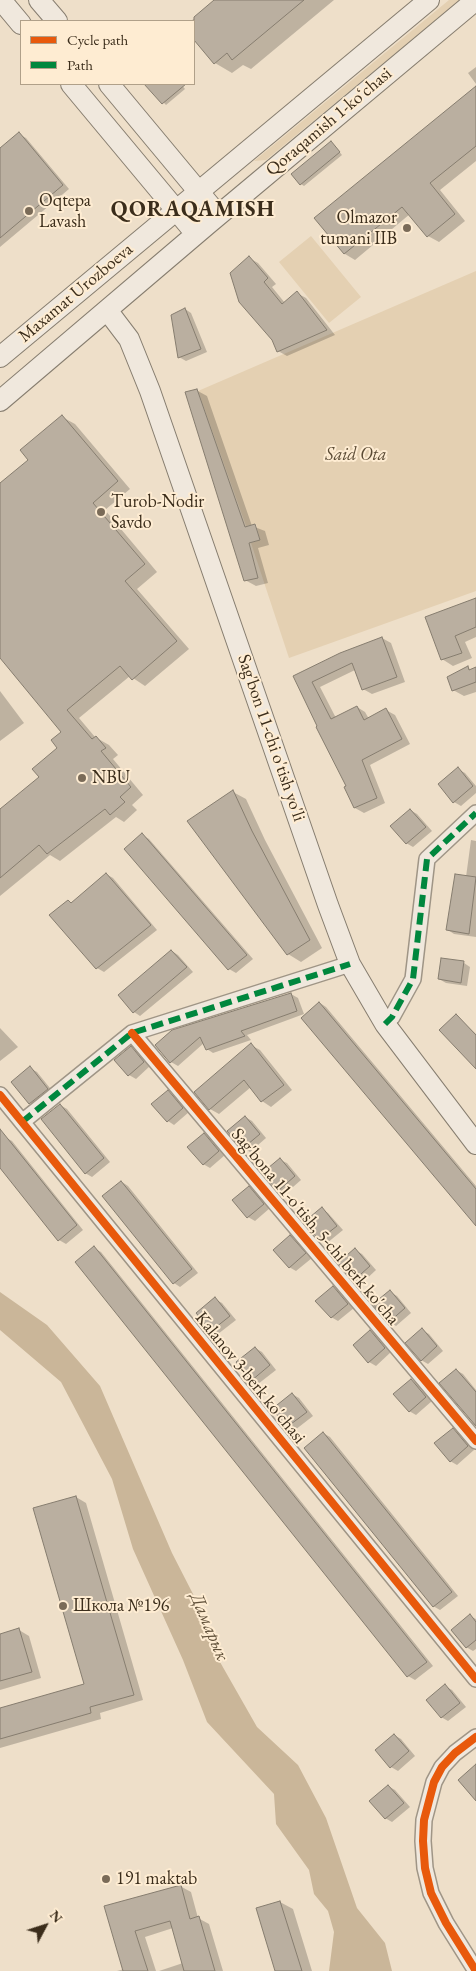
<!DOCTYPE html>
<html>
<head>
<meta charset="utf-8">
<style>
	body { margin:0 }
	#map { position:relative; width:476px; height:1971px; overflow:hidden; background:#eedfc9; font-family:"EB Garamond",serif }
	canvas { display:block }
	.legend { position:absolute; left:20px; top:20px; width:175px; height:65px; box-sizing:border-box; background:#feecd2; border:1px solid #b0a089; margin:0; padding:6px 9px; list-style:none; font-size:15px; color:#3b2d1b }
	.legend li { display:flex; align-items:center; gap:10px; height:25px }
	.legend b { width:25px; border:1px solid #b0a089 }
	.north { position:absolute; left:20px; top:1901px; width:50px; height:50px; -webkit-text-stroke:4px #feecd2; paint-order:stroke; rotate:50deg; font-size:14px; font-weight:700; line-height:20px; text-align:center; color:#3b2d1b }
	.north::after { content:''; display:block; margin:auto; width:18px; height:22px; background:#3b2d1b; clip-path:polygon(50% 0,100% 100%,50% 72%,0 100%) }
</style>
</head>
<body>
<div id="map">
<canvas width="476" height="1971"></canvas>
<ul class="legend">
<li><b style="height:6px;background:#e8590c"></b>Cycle path</li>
<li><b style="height:6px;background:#00873e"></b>Path</li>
</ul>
<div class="north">N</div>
</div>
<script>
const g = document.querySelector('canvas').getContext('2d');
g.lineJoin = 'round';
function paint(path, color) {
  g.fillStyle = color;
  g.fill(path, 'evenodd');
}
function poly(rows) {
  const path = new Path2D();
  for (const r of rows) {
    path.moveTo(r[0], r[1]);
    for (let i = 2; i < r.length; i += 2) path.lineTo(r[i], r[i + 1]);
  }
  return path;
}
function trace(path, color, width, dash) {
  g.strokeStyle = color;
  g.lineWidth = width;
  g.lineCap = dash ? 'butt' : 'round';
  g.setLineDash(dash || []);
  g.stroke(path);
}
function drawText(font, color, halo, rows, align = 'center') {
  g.font = font + ' "EB Garamond",serif';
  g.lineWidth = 4;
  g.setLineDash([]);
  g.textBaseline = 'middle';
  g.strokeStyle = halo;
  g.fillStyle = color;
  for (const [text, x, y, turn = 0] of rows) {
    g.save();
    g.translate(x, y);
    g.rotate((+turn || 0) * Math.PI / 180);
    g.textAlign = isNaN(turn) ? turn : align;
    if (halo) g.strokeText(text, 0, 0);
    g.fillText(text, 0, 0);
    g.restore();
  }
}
paint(poly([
	[449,0,460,0,266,160,254,161],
	[311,236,361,297,329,323,279,262],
	[476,271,476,591,289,658,251,543,260,540,256,524,246,526,198,391]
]), '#e4d0b2');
paint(poly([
	[0,1292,47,1325,100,1386,172,1553,193,1594,216,1655,257,1727,298,1765,326,1818,357,1908,385,1943,392,1971,329,1971,334,1932,328,1911,314,1894,309,1870,276,1824,274,1794,207,1722,183,1660,133,1549,112,1479,61,1382,0,1330]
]), '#cab699');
paint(poly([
	[216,0,334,0,251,69,243,65,232,73,215,63,194,38,194,21,191,21],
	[476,67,476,84,468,73],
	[146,84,181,84,185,89,166,105],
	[476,87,476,161,440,190,465,221,439,242,428,236,410,214,355,260,345,254,316,218],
	[19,134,26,138,69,189,0,247,0,149],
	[334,145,342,155,304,186,301,184],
	[249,258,258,263,276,284,272,287,285,303,297,293,306,298,335,335,287,356,278,351],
	[185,309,191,313,207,352,186,361,179,357],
	[196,390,207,396,252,526,265,531,269,545,258,548,268,583,256,586,245,580],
	[62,417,75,424,130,489,105,510,157,572,137,589,189,649,145,686,130,676,79,718,95,737,109,745,118,755,113,759,143,795,132,805,137,810,124,822,116,817,60,861,50,855,0,896,0,816,40,777,59,748,62,732,0,656,0,485,30,460],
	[476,600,476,637,465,642,472,658,453,666,442,659,427,617],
	[382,638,391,643,405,682,372,694,363,689,355,670,320,687,336,718,357,707,365,712,369,719,386,710,395,715,410,744,370,765,385,803,364,813,355,808,347,786,294,676],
	[468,668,472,670,476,668,476,692,464,696,453,690],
	[0,691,24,723,0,741],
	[458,769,465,773,476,786,476,793,461,806,454,802],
	[233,792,246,799,265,840,322,948,301,962,288,954],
	[410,810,417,814,432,831,413,847,406,843],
	[142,835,149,839,253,959,236,973,229,969,126,849],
	[471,840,476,841,476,937,454,934,448,930,466,877],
	[106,874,113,878,157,930,104,972,97,968,72,904],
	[172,951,178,955,193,972,140,1016,134,1012],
	[464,963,470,967,467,986,446,983,439,979],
	[291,994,298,998,304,1014,247,1035,251,1040,213,1053,207,1049,204,1043,178,1066,171,1062,156,1045],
	[320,1003,326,1007,476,1186,476,1225],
	[456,1016,476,1034,476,1068],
	[0,1028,18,1047,0,1061],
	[251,1045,260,1050,292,1090,271,1107,262,1101,251,1087,219,1114,210,1109],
	[131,1048,138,1052,150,1066,136,1079,129,1075],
	[30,1068,37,1072,54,1093,37,1107,30,1103],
	[168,1092,175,1096,189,1112,174,1125,168,1121],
	[60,1105,67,1109,110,1162,92,1177,85,1173],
	[245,1117,252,1121,266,1138,250,1152,243,1148],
	[204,1134,211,1138,225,1155,210,1168,203,1164],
	[5,1137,12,1141,83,1230,66,1244,59,1240,0,1166,0,1141],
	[280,1160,287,1163,301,1180,285,1194,278,1190],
	[122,1182,128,1186,198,1273,180,1287,174,1283],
	[249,1187,256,1191,270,1208,255,1221,248,1217,233,1200],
	[322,1209,328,1213,343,1230,327,1243,320,1239,306,1223],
	[290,1237,297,1241,312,1258,296,1271,289,1267],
	[94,1248,101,1252,433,1666,415,1680,408,1676],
	[355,1250,362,1254,376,1270,361,1284,354,1280],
	[333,1287,340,1291,354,1308,338,1321,331,1317],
	[390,1292,397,1296,411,1313,396,1326,389,1322],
	[215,1299,222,1303,236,1320,218,1334,211,1330],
	[422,1330,429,1334,443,1351,428,1364,421,1360],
	[370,1331,377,1335,391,1352,376,1366,369,1362],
	[255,1348,262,1352,276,1370,258,1384,252,1380],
	[456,1370,463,1374,476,1390,476,1427,441,1383],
	[411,1380,418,1384,432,1401,416,1415,409,1411],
	[292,1394,299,1398,313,1416,295,1430,288,1426],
	[453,1430,460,1433,474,1450,457,1465,450,1461],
	[323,1433,330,1437,458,1596,440,1610,433,1606],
	[76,1497,86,1503,143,1700,100,1713,101,1719,0,1748,0,1709,85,1685],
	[470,1616,476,1619,476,1649,473,1651,466,1647],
	[19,1630,29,1636,41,1678,0,1690,0,1635],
	[445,1686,452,1690,466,1707,448,1721,441,1717],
	[394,1735,401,1739,415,1756,398,1771,391,1767],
	[388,1786,395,1790,410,1807,392,1822,385,1818],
	[180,1886,191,1892,198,1918,209,1924,223,1971,159,1971,183,1963,173,1928,145,1937,156,1971,117,1971,124,1969,106,1907],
	[280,1902,293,1909,312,1971,277,1971]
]), '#0003');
const building = poly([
	[214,0,304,0,232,60,227,53,214,64,194,40,194,17,214,0],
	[144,84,186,84,162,104,144,84],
	[476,86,476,146,430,183,455,214,427,237,402,207,344,254,314,218,476,86],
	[19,132,63,185,0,238,0,148,19,132],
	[331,141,340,152,300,185,291,174,331,141],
	[249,256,268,278,264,282,282,304,297,291,327,330,277,352,272,340,239,302,230,273,249,256],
	[185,308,201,349,178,358,171,315,185,308],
	[197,389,245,527,255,524,260,540,249,543,258,578,244,581,185,392,197,389],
	[62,415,118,481,93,503,145,564,125,581,177,641,132,680,120,666,67,710,92,739,96,736,106,748,101,751,131,787,120,797,125,802,110,815,105,809,47,854,39,845,0,878,0,809,39,777,32,769,57,748,51,740,61,732,0,658,0,483,28,460,20,450,62,415],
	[476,598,476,627,455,636,462,653,441,660,425,617,476,598],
	[382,637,397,677,362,690,352,663,312,682,331,719,357,706,364,720,386,708,402,739,362,760,377,798,354,808,344,787,346,786,316,727,317,726,293,676,340,653,382,637],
	[468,666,469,670,476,667,476,682,452,691,447,677,468,666],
	[458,767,473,786,453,803,438,784,458,767],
	[233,790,252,831,310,940,287,955,187,821,233,790],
	[410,809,426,827,406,844,390,826,410,809],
	[142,833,247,955,228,970,124,849,142,833],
	[106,873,151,925,96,969,49,915,68,900,71,903,106,873],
	[455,874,476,877,469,934,446,930,455,874],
	[171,950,187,967,133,1013,118,995,171,950],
	[441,958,464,961,461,983,438,979,441,958],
	[291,993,297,1011,241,1031,245,1036,206,1050,200,1037,170,1063,155,1045,172,1030,291,993],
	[319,1002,476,1189,476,1226,301,1018,319,1002],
	[456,1014,476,1035,476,1069,439,1030,456,1014],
	[251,1043,284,1085,261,1102,244,1080,209,1110,194,1092,251,1043],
	[131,1046,144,1062,128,1076,114,1060,131,1046],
	[30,1066,48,1089,29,1104,11,1082,30,1066],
	[168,1090,183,1108,167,1122,151,1104,168,1090],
	[60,1104,104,1158,85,1174,41,1119,60,1104],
	[245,1116,260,1134,242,1149,227,1131,245,1116],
	[0,1129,77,1225,58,1241,0,1168,0,1129],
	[204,1133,219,1151,203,1165,187,1147,204,1133],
	[280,1158,295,1176,278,1191,262,1173,280,1158],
	[121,1181,192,1269,173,1284,102,1196,121,1181],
	[249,1186,264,1204,247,1218,232,1200,249,1186],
	[322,1207,337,1226,319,1240,304,1222,322,1207],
	[290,1235,306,1253,289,1268,273,1250,290,1235],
	[94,1246,427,1662,407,1677,75,1262,94,1246],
	[355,1248,370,1266,353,1281,338,1263,355,1248],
	[333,1286,348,1304,331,1318,315,1301,333,1286],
	[390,1290,405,1308,388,1323,373,1304,390,1290],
	[215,1297,230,1316,211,1331,196,1313,215,1297],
	[422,1328,437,1346,421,1361,405,1343,422,1328],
	[370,1330,385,1348,368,1363,353,1345,370,1330],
	[255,1347,270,1365,251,1381,236,1362,255,1347],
	[456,1369,476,1392,476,1426,439,1383,456,1369],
	[411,1379,426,1397,409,1412,393,1394,411,1379],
	[292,1393,307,1412,287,1427,272,1409,292,1393],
	[453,1428,468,1446,450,1462,434,1443,453,1428],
	[323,1432,452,1592,433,1607,304,1448,323,1432],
	[76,1496,134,1695,90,1707,91,1713,0,1739,0,1708,84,1684,33,1508,76,1496],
	[470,1614,476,1622,476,1640,466,1648,451,1630,470,1614],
	[19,1628,32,1672,0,1681,0,1634,19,1628],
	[445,1684,460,1703,441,1718,426,1700,445,1684],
	[394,1734,409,1751,390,1768,375,1750,394,1734],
	[476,1764,476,1801,458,1780,476,1764],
	[388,1785,404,1803,385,1819,369,1801,388,1785],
	[181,1885,190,1919,199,1916,215,1971,184,1971,170,1921,135,1931,148,1971,123,1971,104,1906,181,1885],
	[280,1901,302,1971,275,1971,256,1908,280,1901]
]);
paint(building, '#baafa0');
trace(building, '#867d6f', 1);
const street = poly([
	[385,1024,392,1017,413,979,427,859,476,813],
	[132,1033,476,1441],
	[0,1095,476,1679],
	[22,1122,132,1033,350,964],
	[476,1737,455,1753,442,1767,434,1782,424,1820,423,1841,425,1868,431,1893,446,1923,476,1971]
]);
const secondary = poly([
	[1,0,21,24],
	[39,0,57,21],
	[71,84,196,234],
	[109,84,218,215],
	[107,310,129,339,150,391,328,905,350,964,385,1024,476,1144],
	[0,357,429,0],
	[0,401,208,224,476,0]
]);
trace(street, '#9f9586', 18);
trace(secondary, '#867d6f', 22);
trace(street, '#f0e8dd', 15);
trace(secondary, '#f0e8dd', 20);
trace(poly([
	[385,1024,392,1017,413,979,427,859,476,813],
	[22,1122,132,1033,350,964]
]), '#00873e', 6, [12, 6]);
trace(poly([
	[132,1033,476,1441],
	[0,1095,476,1679],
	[476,1737,455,1753,442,1767,434,1782,424,1820,423,1841,425,1868,431,1893,446,1923,476,1971]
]), '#e8590c', 8);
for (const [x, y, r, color] of [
	[29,211,5,"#7a6b58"],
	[407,228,5,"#7a6b58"],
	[101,512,5,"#7a6b58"],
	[82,778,5,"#7a6b58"],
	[63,1606,5,"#7a6b58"],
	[106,1879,5,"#7a6b58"]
]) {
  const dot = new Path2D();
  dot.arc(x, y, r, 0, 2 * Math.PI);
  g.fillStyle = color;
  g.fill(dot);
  trace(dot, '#feecd2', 2);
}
drawText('18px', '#3b2d1b', '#feecd2', [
	["Qoraqamish 1-koʻchasi",329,122,-40],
	["Maxamat Urozboeva",76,293,-40],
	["Sag'bon 11-chi o'tish yo'li",271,738,71],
	["Sag'bona 11-o'tish, 5-chi berk ko'cha",315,1227,50],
	["Kalanov 3-berk ko'chasi",250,1378,51]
]);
drawText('18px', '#3b2d1b', '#feecd2', [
	["Oqtepa",39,201],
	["Lavash",39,222],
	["Olmazor",397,218,"right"],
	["tumani IIB",397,239,"right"],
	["Turob-Nodir",111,502],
	["Savdo",111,523],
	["NBU",92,778],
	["Школа №196",73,1606],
	["191 maktab",116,1879]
], 'left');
drawText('italic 18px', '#5b4b35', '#feecd2', [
	["Said Ota",356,455]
]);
drawText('italic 19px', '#61513a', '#feecd2', [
	["Дамарык",209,1627,67]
]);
g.letterSpacing = '1px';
drawText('bold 22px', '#3b2d1b', '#feecd2', [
	["QORAQAMISH",193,210]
]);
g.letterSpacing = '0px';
</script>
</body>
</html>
